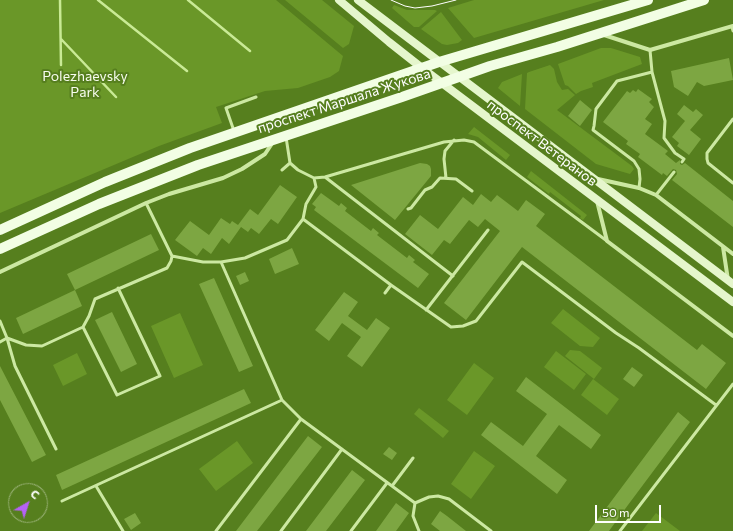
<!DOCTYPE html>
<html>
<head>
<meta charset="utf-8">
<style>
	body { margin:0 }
	#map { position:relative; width:733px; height:531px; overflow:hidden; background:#567f1e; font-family:Commissioner,sans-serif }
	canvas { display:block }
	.north { position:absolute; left:8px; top:483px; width:40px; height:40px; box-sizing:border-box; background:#567f1e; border:1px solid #9ab278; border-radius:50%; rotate:39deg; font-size:11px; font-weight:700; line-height:16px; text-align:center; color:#fff }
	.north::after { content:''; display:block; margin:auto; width:14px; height:18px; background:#b661f7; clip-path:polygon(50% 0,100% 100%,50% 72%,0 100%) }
	.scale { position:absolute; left:595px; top:505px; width:66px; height:18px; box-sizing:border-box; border:2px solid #fff; border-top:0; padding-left:5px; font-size:12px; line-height:14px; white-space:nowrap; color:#fff; -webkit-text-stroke:3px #567f1e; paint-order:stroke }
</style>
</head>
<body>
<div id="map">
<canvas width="733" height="531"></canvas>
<div class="north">С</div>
<div class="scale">50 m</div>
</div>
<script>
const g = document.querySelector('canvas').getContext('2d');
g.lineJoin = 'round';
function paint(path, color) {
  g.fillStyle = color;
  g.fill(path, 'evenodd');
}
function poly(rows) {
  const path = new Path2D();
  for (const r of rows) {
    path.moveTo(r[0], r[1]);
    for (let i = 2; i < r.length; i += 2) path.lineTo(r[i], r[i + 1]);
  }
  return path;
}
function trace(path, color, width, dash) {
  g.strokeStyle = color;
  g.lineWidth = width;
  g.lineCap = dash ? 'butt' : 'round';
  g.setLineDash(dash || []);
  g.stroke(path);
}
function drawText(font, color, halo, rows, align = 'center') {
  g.font = font + ' Commissioner,sans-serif';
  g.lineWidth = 4;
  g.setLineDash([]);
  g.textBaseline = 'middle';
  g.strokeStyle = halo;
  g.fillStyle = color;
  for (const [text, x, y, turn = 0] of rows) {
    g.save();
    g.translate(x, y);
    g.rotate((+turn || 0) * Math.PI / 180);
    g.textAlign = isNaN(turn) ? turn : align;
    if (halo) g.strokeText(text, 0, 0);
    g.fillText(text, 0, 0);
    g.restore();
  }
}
paint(poly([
	[0,0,276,0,343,56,339,71,330,77,298,88,265,91,216,107,222,123,159,146,0,213],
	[285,0,322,0,354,26,349,44,343,48],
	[474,0,604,0,474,38,448,8],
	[394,5,407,10,435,10,437,11,419,27,414,27,392,8],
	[441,12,462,40,458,43,447,45,442,44,421,29],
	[601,48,611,48,640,57,642,64,592,83,593,87,581,91,576,94,568,86,565,85,558,64],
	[550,65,554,69,557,82,562,90,568,89,575,95,557,110,632,166,634,169,630,174,596,164,525,109,527,73,529,72],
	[522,74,520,106,498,88,502,82],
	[474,127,510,155,506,160,478,137,468,134],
	[531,171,587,215,583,220,580,218,581,216,550,192,549,194,527,177],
	[563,309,600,338,593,347,580,346,551,323],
	[180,313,203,365,174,378,151,326],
	[570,350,580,351,602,368,594,379,565,356],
	[556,351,586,374,574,390,544,367],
	[77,353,87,374,63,386,53,365],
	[474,363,494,378,467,415,447,400],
	[593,379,619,399,607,415,581,395],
	[419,408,449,431,443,438,414,414],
	[237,441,253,463,216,491,199,469],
	[474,451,495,466,471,499,451,484],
	[656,513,680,531,642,531]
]), '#6a9728');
trace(poly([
	[60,0,61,65],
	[98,0,187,71],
	[188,0,250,51],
	[61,39,116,97]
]), '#c9ea95', 2.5);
paint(poly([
	[729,58,733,80,704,86,697,82,688,96,674,87,671,71],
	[638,89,652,99,649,102,654,107,645,119,652,124,645,134,668,151,665,154,676,163,680,160,680,164,682,165,685,163,733,201,733,227,672,180,677,174,676,170,673,169,667,176,663,173,662,175,638,157,640,154,626,144,628,141,603,122,627,91,630,93,633,90,636,92],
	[580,100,592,110,580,126,568,116],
	[684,105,693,112,696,109,703,115,690,130,701,139,689,155,677,146,679,143,672,137,685,121,677,114],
	[420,163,427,164,430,166,431,169,431,176,395,220,351,185],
	[280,185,297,197,278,224,271,219,259,234,251,228,248,232,241,227,229,244,222,238,211,254,203,248,197,256,175,240,190,221,209,235,221,218,230,224,232,221,238,225,250,209,258,215],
	[321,193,339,206,341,203,347,208,345,211,371,231,373,228,379,233,377,235,407,258,409,255,415,260,413,262,429,274,418,288,314,210,316,207,312,204],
	[481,194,491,202,497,195,518,211,526,200,545,214,536,226,697,350,702,344,726,363,706,389,522,247,466,320,444,303,500,231,485,219,478,227,469,220,450,244,444,240,432,255,405,234,420,215,438,229,463,197,473,205],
	[151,234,159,250,75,290,67,274],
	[292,248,299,264,275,274,269,259],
	[245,272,249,281,240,285,236,276],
	[214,278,253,366,239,372,199,284],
	[75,290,82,306,23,334,16,318],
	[344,292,358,302,348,316,367,330,376,318,390,328,362,367,347,356,361,337,342,323,329,341,315,330],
	[112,312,137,364,121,372,95,320],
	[0,366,46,455,32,462,0,400],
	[632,367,643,375,634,387,623,379],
	[526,377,601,435,591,449,559,425,536,456,567,480,557,494,481,435,491,422,523,446,547,414,516,391],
	[244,389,251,403,62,490,56,475],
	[678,412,690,422,628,505,609,531,589,531],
	[308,436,322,447,257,531,236,531],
	[389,447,397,453,392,460,383,454],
	[352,470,365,480,326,531,306,531],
	[396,503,409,513,396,531,376,531],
	[440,511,447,516,466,531,440,531,431,524],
	[135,513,141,523,131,530,124,519]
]), '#7da642');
trace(poly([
	[732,27,733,31],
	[650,50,652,72,665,121,664,138,675,153,684,159,682,162],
	[733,119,707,153,707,159,708,163,733,183],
	[234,131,226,108,256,97],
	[286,137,290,163,298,170,314,178,325,177,444,142,464,140,474,142,607,241],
	[282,170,290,163],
	[325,177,453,276],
	[446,178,444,159,445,151,454,140],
	[639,188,640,179,639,169,634,161,593,130,594,126,596,109,617,81,652,72],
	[656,195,674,172],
	[146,203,172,256],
	[408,209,411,208,425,190,432,187,440,178,456,179,472,191],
	[303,219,391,285,451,327,463,326,476,321,522,262,616,333,639,348,716,405],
	[221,262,282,400,301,419,415,503,429,497,438,496,449,499,491,531],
	[385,293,391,285],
	[426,310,488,230],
	[0,321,7,338,26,345,42,346,83,327,89,316,95,299,167,268,171,261,172,256,203,262,221,262,245,258,287,240,303,219,306,204,316,187,314,178],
	[83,327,117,395,160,376,118,288],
	[0,342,7,338,15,366,56,449],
	[96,486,123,531],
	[392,486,413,458],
	[62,501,282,400],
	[415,503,413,516,419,531],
	[216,531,301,419],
	[281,531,342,449],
	[351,531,387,483],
	[620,531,733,384]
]), '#cce8a2', 3);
trace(poly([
	[604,35,650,50,733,26],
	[598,179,639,188,656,195,733,254],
	[597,201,607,241,733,336],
	[723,247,728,280],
	[0,272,146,203,169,194,223,178,242,169,265,154,273,142]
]), '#cce8a2', 4);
trace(poly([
	[339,0,389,42,422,68,733,302],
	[358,0,733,284]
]), '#e5f6cc', 8);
trace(poly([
	[0,230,105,182,190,148,439,62,648,0],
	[0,249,99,204,198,165,402,97,490,66,557,47,704,0]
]), '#f2fee4', 10);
trace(poly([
	[391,0,405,6,415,8,432,6,456,0]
]), '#fff', 1);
drawText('14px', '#f7fcee', '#567f1e', [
	["Polezhaevsky",85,76],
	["Park",85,92]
]);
drawText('14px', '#fff', '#567f1e', [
	["проспект Маршала Жукова",344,101,-18],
	["проспект Ветеранов",542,143,37]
]);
</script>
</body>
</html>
